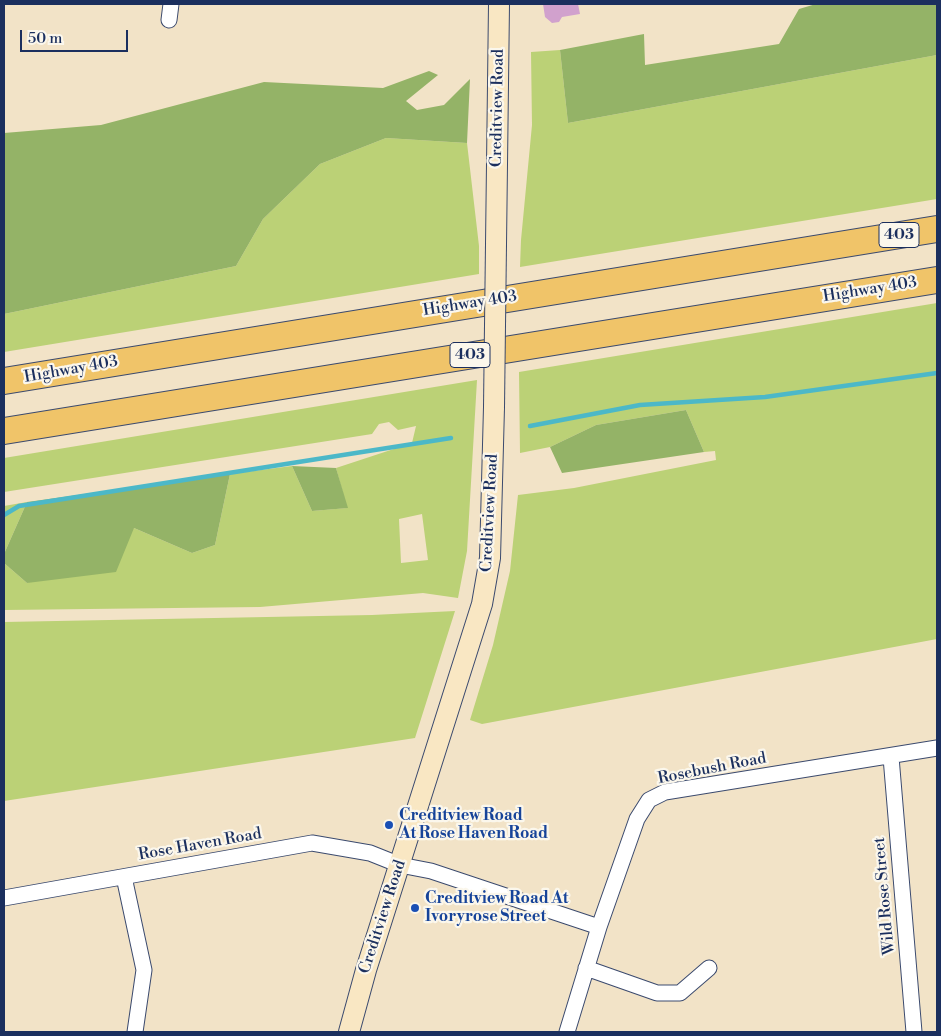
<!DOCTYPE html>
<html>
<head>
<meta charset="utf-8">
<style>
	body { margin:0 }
	#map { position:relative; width:941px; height:1036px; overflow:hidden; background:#f2e3c7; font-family:"Libre Bodoni",serif }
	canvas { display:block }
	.frame { position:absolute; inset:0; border:5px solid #1b2f5e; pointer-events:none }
	.scale { position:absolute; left:20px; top:30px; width:108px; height:22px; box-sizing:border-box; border:2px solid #1b2f5e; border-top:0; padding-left:6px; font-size:15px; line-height:18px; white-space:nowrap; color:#1b2f5e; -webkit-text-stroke:4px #fbf7ec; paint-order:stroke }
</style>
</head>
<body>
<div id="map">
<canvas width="941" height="1036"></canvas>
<div class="frame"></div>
<div class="scale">50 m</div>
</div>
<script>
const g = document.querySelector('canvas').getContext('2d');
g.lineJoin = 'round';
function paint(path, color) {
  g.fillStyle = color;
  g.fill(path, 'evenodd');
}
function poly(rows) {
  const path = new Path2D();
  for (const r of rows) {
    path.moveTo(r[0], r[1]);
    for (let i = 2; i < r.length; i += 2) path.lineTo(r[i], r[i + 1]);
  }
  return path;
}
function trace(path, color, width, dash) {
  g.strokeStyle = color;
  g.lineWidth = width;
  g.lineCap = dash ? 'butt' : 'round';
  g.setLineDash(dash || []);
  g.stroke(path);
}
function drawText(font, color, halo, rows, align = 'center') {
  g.font = font + ' "Libre Bodoni",serif';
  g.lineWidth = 4.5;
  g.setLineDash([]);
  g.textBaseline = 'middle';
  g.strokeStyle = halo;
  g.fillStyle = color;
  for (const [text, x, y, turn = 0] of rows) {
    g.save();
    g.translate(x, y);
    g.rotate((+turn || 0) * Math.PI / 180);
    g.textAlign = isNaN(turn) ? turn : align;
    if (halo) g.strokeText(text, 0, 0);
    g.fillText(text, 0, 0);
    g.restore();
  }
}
paint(poly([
	[560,50,568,123,937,55,937,199,520,267,521,240,532,125,531,52],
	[386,138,467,143,479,246,479,274,4,352,4,314,236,266,263,219,320,164],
	[937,303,937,639,482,724,470,720,493,645,510,571,518,495,574,488,716,460,715,451,704,452,686,410,596,425,550,447,520,453,519,372],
	[477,380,467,551,458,598,423,593,260,607,4,610,4,563,27,583,134,528,192,553,215,545,230,474,292,466,312,511,347,508,336,468,412,443,416,426,398,430,389,422,379,424,372,434,4,492,4,458],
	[422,514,428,560,401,563,399,519],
	[27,502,4,554,4,506],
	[455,611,415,738,4,801,4,622,372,615]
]), '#bbd176');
paint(poly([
	[816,4,937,4,937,55,568,123,560,50,644,34,645,65,779,44,799,9],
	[429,71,438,75,406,101,417,110,444,105,470,79,467,143,386,138,320,164,263,219,236,266,4,314,4,133,101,125,264,82,383,88],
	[686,410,704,452,562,473,550,447,596,425],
	[292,466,336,468,348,508,312,511],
	[230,474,215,545,192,553,134,528,116,572,27,583,4,563,4,554,27,502]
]), '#94b367');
trace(poly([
	[530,426,640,405,765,397,937,373],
	[4,515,19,506,451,438]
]), '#4cb8c8', 4.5);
paint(poly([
	[543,4,578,4,580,14,562,17,559,22,552,23,545,17]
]), '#d1a1cd');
const minor = poly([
	[169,20,171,4],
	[891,757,914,1032],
	[124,877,144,970,135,1032],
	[4,898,312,843,370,853,400,865,431,871,599,927],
	[586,968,657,993,680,993,709,968],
	[567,1032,599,927,637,819,649,800,665,792,937,748]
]);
const secondary = poly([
	[496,244,499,4],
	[349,1032,366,970,482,604,490,558,494,407]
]);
const motorway = poly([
	[4,381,937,229],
	[4,431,937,280]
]);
trace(minor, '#3b4a6e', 17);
trace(secondary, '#3b4a6e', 22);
trace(motorway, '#3b4a6e', 28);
trace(minor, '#fff', 15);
trace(secondary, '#f9e7c3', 20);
trace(motorway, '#f0c469', 26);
const secondaryBridge = poly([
	[494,407,496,244]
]);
trace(secondaryBridge, '#3b4a6e', 22, []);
trace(secondaryBridge, '#f9e7c3', 20);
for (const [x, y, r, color] of [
	[389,825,5,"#1a4fb4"],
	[415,908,5,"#1a4fb4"]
]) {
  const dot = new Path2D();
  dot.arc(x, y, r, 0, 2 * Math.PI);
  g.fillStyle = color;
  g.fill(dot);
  trace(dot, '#fbf7ec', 2);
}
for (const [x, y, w] of [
	[899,235,40],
	[470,355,40]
]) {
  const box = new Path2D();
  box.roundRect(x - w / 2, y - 12.5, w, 25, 4);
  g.fillStyle = '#fbf7ec';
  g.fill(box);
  trace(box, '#1b2f5e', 1);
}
drawText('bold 15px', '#1b2f5e', null, [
	["403",899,235],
	["403",470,355]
]);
drawText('16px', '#1b2f5e', '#fbf7ec', [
	["Creditview Road",498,108,-89],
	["Highway 403",870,290,-9],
	["Highway 403",470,304,-9],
	["Highway 403",71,370,-10],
	["Creditview Road",490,513,-87],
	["Rosebush Road",712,769,-11],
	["Rose Haven Road",200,845,-10],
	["Wild Rose Street",885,896,-95],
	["Creditview Road",383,917,-72]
]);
drawText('bold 16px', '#164399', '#fbf7ec', [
	["Creditview Road",399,816],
	["At Rose Haven Road",399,834],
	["Creditview Road At",425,899],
	["Ivoryrose Street",425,917]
], 'left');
</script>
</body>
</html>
